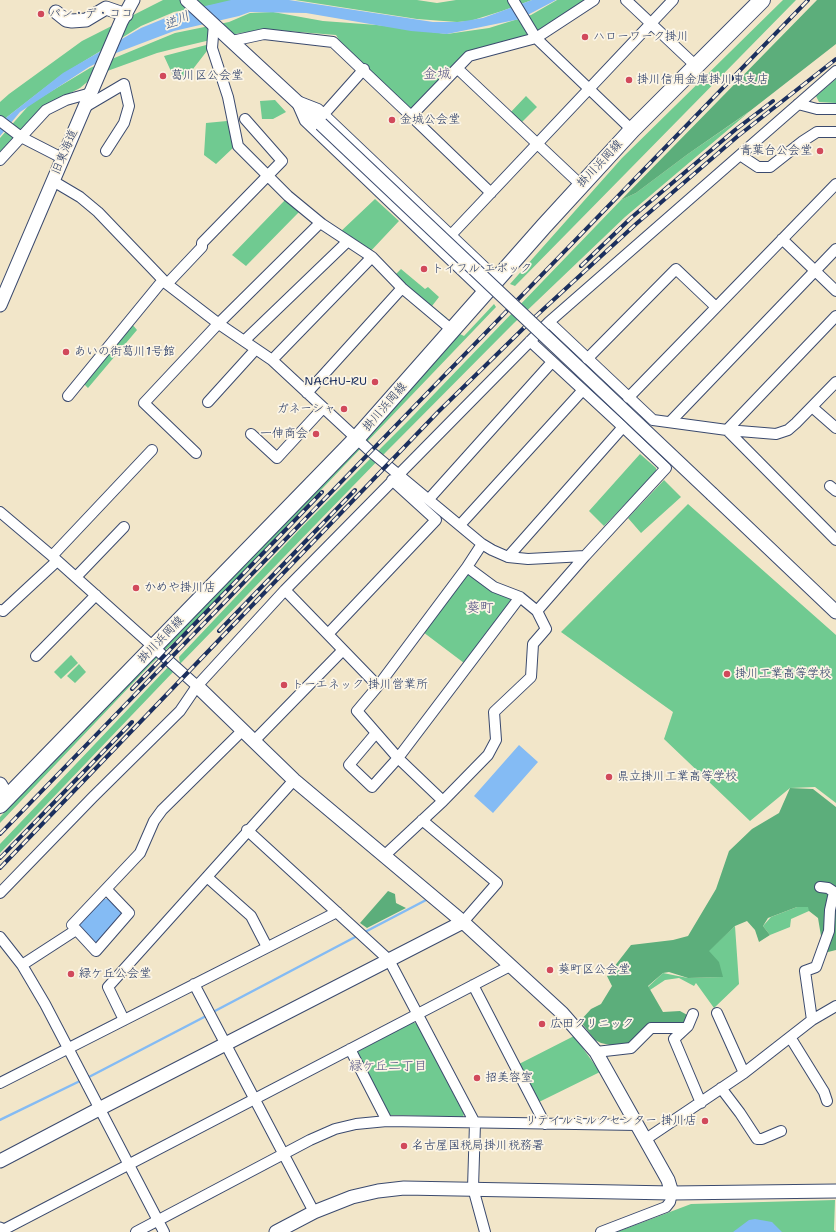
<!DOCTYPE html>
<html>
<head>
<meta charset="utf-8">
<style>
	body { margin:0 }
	canvas { display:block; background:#f2e6c9 }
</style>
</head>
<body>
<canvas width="836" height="1232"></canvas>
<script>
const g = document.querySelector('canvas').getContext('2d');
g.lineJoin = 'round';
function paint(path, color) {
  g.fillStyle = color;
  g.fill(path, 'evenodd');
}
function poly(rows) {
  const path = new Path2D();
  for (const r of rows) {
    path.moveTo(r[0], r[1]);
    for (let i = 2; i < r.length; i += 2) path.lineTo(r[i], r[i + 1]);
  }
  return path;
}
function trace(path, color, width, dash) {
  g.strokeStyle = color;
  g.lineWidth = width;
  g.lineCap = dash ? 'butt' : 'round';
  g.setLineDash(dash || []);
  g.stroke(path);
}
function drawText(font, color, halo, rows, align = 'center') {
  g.font = font + ' "Shantell Sans","Klee One",sans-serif';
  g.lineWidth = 3.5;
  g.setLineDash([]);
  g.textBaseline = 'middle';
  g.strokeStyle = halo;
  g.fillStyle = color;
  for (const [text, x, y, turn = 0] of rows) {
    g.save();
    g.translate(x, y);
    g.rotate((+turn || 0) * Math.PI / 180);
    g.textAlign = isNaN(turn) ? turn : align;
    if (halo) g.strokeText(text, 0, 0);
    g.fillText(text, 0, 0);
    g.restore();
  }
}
paint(poly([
	[163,0,240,0,174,12,141,26,60,76,7,117,0,126,0,102,9,94,82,41],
	[295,0,417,0,437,3,456,0,532,0,502,11,470,21,457,22,417,19],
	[557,0,591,0,537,32,465,55,414,107,407,109,342,45,336,35,274,30,240,33,181,47,157,53,99,74,109,64,80,88,42,108,0,153,0,138,30,104,90,68,175,33,229,22,250,13,273,12,323,21,377,25,447,34,489,28,531,15],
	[783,0,796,0,515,286,510,284,622,158],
	[210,44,210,47,193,69,181,78,175,80,164,56],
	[836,79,836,103,819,102,816,96],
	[526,96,537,107,520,124,509,114],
	[275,100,286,112,273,119,262,119,260,101],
	[749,112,625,217,514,323,386,452,180,664,179,657,302,527,411,418,621,200,636,193,688,154],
	[227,121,234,147,216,164,204,155,206,123],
	[286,199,299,212,246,266,232,255],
	[375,199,399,221,368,254,338,234],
	[401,269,425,289,428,287,439,297,432,306,447,318,444,322,392,278],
	[494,304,496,307,188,629,151,664,0,823,0,817,225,580,460,334,464,336],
	[131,323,137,330,88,388,83,383],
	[640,454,656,468,656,472,604,526,589,511],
	[664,480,681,497,641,533,628,518],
	[688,504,836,635,836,803,815,787,790,788,750,821,664,739,673,712,561,632],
	[471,573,510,596,511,601,464,663,423,632,467,574],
	[71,655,78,663,61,679,54,672],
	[79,664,86,672,75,683,67,676],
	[169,666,174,671,0,853,0,844],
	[797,907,809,907,809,911,791,919,790,927,770,935,763,926,771,917],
	[735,926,739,984,714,1008,696,983,694,986,679,978,665,980,650,990,648,987,663,973,688,978,722,977,708,951],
	[413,1022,417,1024,464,1114,463,1117,389,1115,357,1052],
	[574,1036,600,1072,539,1102,519,1064],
	[835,1200,834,1230,836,1232,617,1232,691,1204]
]), '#70ca91');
paint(poly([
	[817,0,836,0,836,44,750,111,688,154,636,193,621,200],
	[790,788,813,789,836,807,836,950,828,952,821,936,818,918,809,911,808,907,797,907,768,918,763,926,770,935,759,942,755,930,747,921,735,926,709,951,719,962,723,977,688,978,669,972,663,973,648,986,663,1012,680,1011,691,1017,686,1026,649,1027,636,1042,619,1047,601,1043,595,1040,580,1021,591,1009,601,1004,612,986,607,976,631,945,673,940,688,936,716,889,729,851,752,829,779,813],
	[388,891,395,894,396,903,406,908,367,928,360,923]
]), '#5cae7b');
paint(poly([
	[231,0,289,0,433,22,459,22,483,18,532,0,556,0,520,19,447,34,411,31,306,13,250,12,239,16,174,31,116,53,89,67,20,112,0,136,0,126,7,117,63,73,141,28,180,12],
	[519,745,538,762,493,813,474,796],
	[103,899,108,899,123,914,99,942,94,942,79,928,80,924],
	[755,1219,772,1222,782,1232,733,1232,749,1220]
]), '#84bbf4');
trace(poly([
	[363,933,428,899],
	[213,1012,359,935],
	[87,1078,208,1015],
	[0,1120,82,1080]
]), '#84bbf4', 2.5);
const minor = poly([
	[513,0,536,38,632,130],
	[626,0,696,66],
	[214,24,212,48,228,97,238,146,288,196,322,224,372,257,402,288,452,330],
	[232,41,264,34,333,42,411,116,469,56,536,38,594,0],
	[458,69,581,185],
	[300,102,318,109,497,279],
	[798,104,817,109,836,109],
	[298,105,305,121,485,293],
	[85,107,124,84,129,106,124,123,106,151],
	[324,114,364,69],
	[411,116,491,193],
	[0,121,21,137,62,158],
	[740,155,758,167,770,167,803,141,817,132,836,132],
	[0,160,46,110,66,100,91,93],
	[53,181,80,197,98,212,167,284,219,324,272,360,370,451,482,544,492,550,508,557,528,559,585,556,666,468,623,427],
	[451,235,673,0],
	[782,239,836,291],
	[167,284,202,247,202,243,282,161,245,119],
	[549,322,653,420,727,430,776,434,788,430,796,423,836,382],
	[244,341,348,241],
	[587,359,676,269,716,307],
	[272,360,372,257],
	[307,393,402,288],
	[68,396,163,280],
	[628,398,836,184],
	[208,402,256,349],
	[812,407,836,428],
	[671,421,836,249],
	[727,430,836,316],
	[727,430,836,540],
	[251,434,277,458,323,408],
	[196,453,144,403,218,324,320,223],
	[830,486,836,491],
	[429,499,552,362],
	[0,512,52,556,197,686],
	[460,525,582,391],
	[52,556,152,450],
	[508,557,623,427,530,341],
	[76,577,124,527],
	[285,590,378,686],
	[0,610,3,611,57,561],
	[537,611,585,556],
	[328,634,436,520,392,480],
	[36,656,96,595],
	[376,733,349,765,372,787,398,758,520,597],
	[254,741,343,650],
	[443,801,488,755,496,740,494,712,531,677,533,644,546,629,537,611,520,597,494,587,467,567],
	[422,820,497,883,463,922],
	[247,830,389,960,475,1123,473,1188,485,1232],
	[384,856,443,801,398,758,357,711,378,686,467,567,482,544],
	[207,877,251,916,267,947],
	[106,889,129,913,96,951,72,925,140,853,154,821,162,810,243,730],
	[0,893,93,797,180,711,197,686,285,590,549,322,836,71],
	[0,937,22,965,45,1004,164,1232],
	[22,965,76,930],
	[194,984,314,1212],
	[473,985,545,1124],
	[717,1013,744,1073],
	[693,1014,688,1026,674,1039,701,1103],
	[124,1020,108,987,294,780],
	[812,1020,805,971,816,967,829,931,830,910,834,892,828,888,820,887],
	[790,1037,824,1092,827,1101],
	[350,1049,387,1121],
	[596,1052,631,1048,651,1028,685,1028],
	[0,1083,337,912],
	[721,1088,740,1113,757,1139,762,1139,781,1131],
	[646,1139,744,1073,812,1020,836,1006],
	[1,1231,510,966],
	[136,1232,310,1140,335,1129,356,1124,387,1121,638,1125],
	[601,1232,666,1207,670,1202,672,1193]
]);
const tertiary = poly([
	[187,0,321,124],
	[56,12,66,20,72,21,86,20,106,8,126,15],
	[0,305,121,22,133,0],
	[712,494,836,612],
	[197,686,294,780,463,922,562,1013,596,1052,668,1180,672,1193],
	[0,784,8,797],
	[0,1161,99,1109,463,922],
	[0,1229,2,1232],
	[276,1232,314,1212,352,1197,378,1191,404,1188,672,1193,836,1191]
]);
const primary = poly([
	[0,805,356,439,544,226,632,130,762,0]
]);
trace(minor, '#3b4a6e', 12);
trace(tertiary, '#3b4a6e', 15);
trace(primary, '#3b4a6e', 18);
trace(minor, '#fff', 10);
trace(tertiary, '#fff', 13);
trace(primary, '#fff', 16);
const rail = poly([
	[581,266,632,217,735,130,773,101],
	[219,631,355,490],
	[132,689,322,492],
	[0,834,808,0],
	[0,858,132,722],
	[0,868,438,412,536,316,636,224,738,136,836,59]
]);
trace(rail, '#1b2f5e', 4);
trace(rail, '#fcf5e5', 2.5, [8]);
const tertiaryBridge = poly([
	[321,124,712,494]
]);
trace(tertiaryBridge, '#3b4a6e', 15, []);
trace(tertiaryBridge, '#fff', 13);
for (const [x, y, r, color] of [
	[41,14,4,"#d1495b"],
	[585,37,4,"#d1495b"],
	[163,76,4,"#d1495b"],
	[629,80,4,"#d1495b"],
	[392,120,4,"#d1495b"],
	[820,151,4,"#d1495b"],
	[424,269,4,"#d1495b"],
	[66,352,4,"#d1495b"],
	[375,382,4,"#d1495b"],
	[344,409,4,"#d1495b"],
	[316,434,4,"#d1495b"],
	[136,588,4,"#d1495b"],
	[727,674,4,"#d1495b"],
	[284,685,4,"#d1495b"],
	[609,777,4,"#d1495b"],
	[550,970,4,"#d1495b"],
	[71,974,4,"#d1495b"],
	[542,1024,4,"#d1495b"],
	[477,1078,4,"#d1495b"],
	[705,1121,4,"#d1495b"],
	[404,1146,4,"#d1495b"]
]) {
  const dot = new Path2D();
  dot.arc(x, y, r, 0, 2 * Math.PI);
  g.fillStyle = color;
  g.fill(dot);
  trace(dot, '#fcf5e5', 1.5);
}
drawText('12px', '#1b2f5e', '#fcf5e5', [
	["パン・デ・ココ",49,14],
	["ハローワーク掛川",593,37],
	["葛川区公会堂",171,76],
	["掛川信用金庫掛川東支店",637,80],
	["金城公会堂",400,120],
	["青葉台公会堂",812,151,"right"],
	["トイフル エポック",432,269],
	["あいの街葛川1号館",74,352],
	["NACHU-RU",367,382,"right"],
	["ガネーシャ",336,409,"right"],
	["一伸商会",308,434,"right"],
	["かめや掛川店",144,588],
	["掛川工業高等学校",735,674],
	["トーエネック 掛川営業所",292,685],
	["県立掛川工業高等学校",617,777],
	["葵町区公会堂",558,970],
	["緑ケ丘公会堂",79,974],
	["広田クリニック",550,1024],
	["招美容室",485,1078],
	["リテイルミルクセンター 掛川店",697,1121,"right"],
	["名古屋国税局掛川税務署",412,1146]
], 'left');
drawText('12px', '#1b2f5e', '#fcf5e5', [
	["旧東海道",65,152,-67],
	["掛川浜岡線",600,164,-47],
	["掛川浜岡線",385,407,-49],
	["掛川浜岡線",161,640,-46]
]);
drawText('italic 13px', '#355284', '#fcf5e5', [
	["逆川",177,21,-24]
]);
drawText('13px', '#575787', '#fcf5e5', [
	["緑ケ丘二丁目",388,1067]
]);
drawText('14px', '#575787', '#fcf5e5', [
	["金城",437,74],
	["葵町",480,608]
]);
</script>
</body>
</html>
